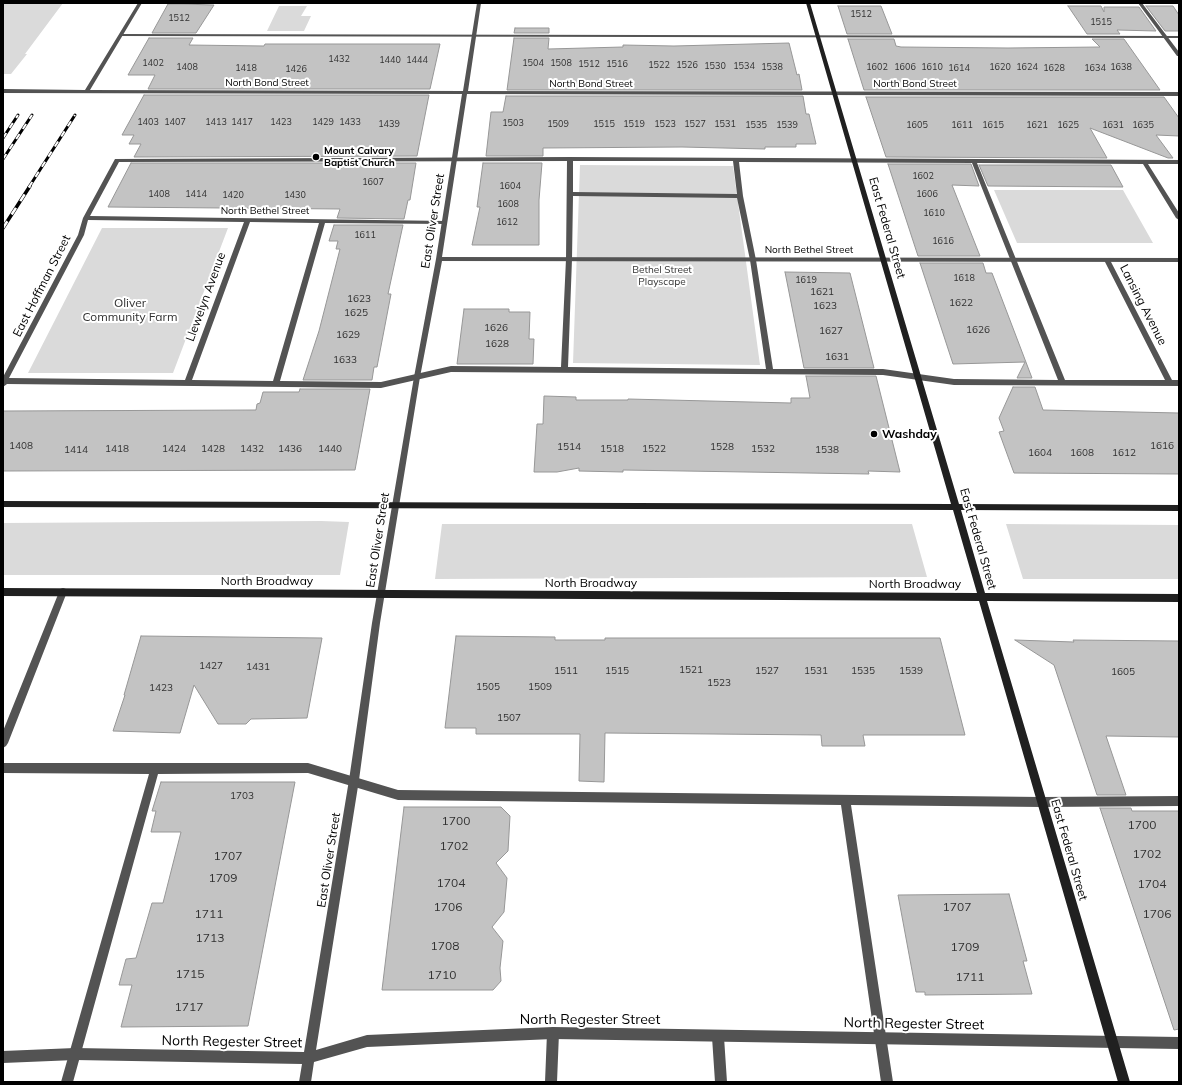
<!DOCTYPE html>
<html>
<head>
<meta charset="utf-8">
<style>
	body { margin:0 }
	#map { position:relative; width:1182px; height:1085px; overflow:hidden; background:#fff; font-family:Mulish,sans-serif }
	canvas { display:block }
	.frame { position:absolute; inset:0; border:4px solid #000; pointer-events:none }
</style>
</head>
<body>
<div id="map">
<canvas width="1182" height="1085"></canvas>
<div class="frame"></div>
</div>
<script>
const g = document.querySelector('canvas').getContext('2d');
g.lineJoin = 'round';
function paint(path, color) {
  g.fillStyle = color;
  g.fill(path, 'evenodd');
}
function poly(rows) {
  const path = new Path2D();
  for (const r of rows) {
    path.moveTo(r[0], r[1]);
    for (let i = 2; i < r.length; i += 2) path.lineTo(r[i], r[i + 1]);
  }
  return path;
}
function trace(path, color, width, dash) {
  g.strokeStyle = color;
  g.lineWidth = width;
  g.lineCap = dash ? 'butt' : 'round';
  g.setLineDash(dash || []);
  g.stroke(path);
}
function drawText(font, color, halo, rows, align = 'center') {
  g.font = font + ' Mulish,sans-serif';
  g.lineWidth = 4;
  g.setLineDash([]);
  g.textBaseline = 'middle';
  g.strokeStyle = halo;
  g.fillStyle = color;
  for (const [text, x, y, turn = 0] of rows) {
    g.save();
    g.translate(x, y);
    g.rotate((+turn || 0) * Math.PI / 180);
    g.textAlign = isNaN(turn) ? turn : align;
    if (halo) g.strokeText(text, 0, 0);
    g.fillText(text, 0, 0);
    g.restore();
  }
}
paint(poly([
	[3,3,63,3,25,54,27,54,11,74,3,74],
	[279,6,307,6,301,16,311,16,304,31,267,31],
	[580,165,733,166,760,365,573,363],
	[994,190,1123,190,1153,243,1017,243],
	[102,228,228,228,173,373,28,373],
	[321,521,349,522,340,575,3,575,3,523],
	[442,524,912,524,927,577,435,579],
	[1006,524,1179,525,1179,579,1023,579]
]), '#dadada');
const building = poly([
	[168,4,182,4,214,5,196,33,152,33,168,4],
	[838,6,881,6,892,34,847,34,838,6],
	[1068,6,1101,6,1104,12,1104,7,1139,7,1156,31,1117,30,1120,34,1087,34,1068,6],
	[1146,6,1173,6,1179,15,1179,31,1165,31,1146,6],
	[515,28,549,28,549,33,514,33,515,28],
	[149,38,193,38,189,45,264,46,265,44,440,44,430,89,148,89,155,75,128,75,149,38],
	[514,38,549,38,548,49,623,47,623,45,674,46,789,43,797,75,799,74,802,90,507,90,514,38],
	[848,39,894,39,896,46,901,47,1008,48,1100,47,1092,39,1124,39,1160,90,864,90,848,39],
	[144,95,429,95,417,156,134,157,141,144,129,144,134,135,122,135,144,95],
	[506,96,803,96,806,114,809,114,816,144,796,144,796,147,765,147,765,149,682,147,543,148,543,156,486,156,491,112,503,112,506,96],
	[866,97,1164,97,1179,118,1179,136,1156,135,1173,158,1168,158,1090,128,1107,158,886,157,866,97],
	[131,163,416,163,410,200,408,200,404,219,337,218,340,209,108,207,131,163],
	[483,163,542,163,539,200,539,245,472,245,480,207,477,207,483,163],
	[888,164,971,164,979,186,952,185,980,256,918,256,888,164],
	[979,165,1111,165,1123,187,988,186,979,165],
	[334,225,403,225,388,294,391,294,377,367,374,367,372,380,303,380,319,331,340,249,336,249,338,241,329,241,334,225],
	[920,263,983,263,986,273,992,273,1032,378,1017,378,1025,362,953,364,920,263],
	[785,272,850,273,874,368,804,368,785,272],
	[464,309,509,309,509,312,530,312,529,339,534,339,533,364,457,364,464,309],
	[806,376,876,376,900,472,868,471,869,474,623,470,623,472,579,471,579,468,557,472,534,472,537,424,543,424,544,396,576,397,576,400,628,400,628,399,791,403,791,398,810,398,806,376],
	[1013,387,1035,387,1043,410,1179,413,1179,474,1014,473,999,432,1004,431,999,418,1013,387],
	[300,389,370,389,355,470,3,471,3,411,256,410,257,404,260,403,263,392,299,392,300,389],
	[141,636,322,638,307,718,251,719,246,724,218,724,194,685,180,733,113,731,125,695,124,695,141,636],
	[456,636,555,637,555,640,605,640,605,638,940,638,965,735,863,735,865,746,822,746,821,735,605,733,604,782,579,781,580,734,476,734,476,728,445,728,456,636],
	[1015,640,1074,642,1073,640,1179,641,1179,737,1106,736,1126,795,1097,795,1054,665,1015,640],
	[161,782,295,782,248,1026,121,1027,132,985,119,985,126,959,136,958,152,903,163,903,181,832,151,832,156,811,152,811,161,782],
	[404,807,501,807,510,816,508,851,496,863,507,878,504,912,492,927,503,941,500,968,501,981,493,990,382,990,404,807],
	[1100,808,1131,808,1132,811,1179,811,1179,1029,1174,1030,1100,808],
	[1009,894,1027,961,1023,961,1032,994,925,995,925,992,916,992,898,895,1009,894]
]);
paint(building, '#c3c3c3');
trace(building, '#979797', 1);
paint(poly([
	[119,34,1179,36,1179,38,121,36,119,35,119,34],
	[570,157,1179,160,1179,164,1148,164,1179,213,1179,220,1176,218,1143,164,977,163,1065,380,1165,380,1104,260,1107,258,1110,260,1172,380,1179,380,1179,386,954,385,883,375,451,372,381,388,7,384,3,387,3,377,78,235,83,218,115,159,570,157],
	[567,161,566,259,561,367,451,366,381,382,280,381,325,223,445,224,447,223,447,221,90,216,119,162,567,161],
	[573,161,733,161,737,194,573,192,573,161],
	[739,162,972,163,1058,380,954,379,883,369,773,369,756,260,743,196,739,162],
	[573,196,737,198,750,260,766,369,568,367,572,259,573,196],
	[88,220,244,222,185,380,9,378,84,235,88,220],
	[250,222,319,223,273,381,192,380,250,222],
	[3,763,308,763,398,790,1042,797,1179,796,1179,806,1042,807,851,805,893,1082,881,1082,841,805,398,800,308,773,158,774,73,1082,61,1082,149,774,3,773,3,763],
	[553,1027,557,1029,559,1033,557,1082,545,1082,547,1033,549,1029,553,1027],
	[718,1031,722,1033,724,1037,727,1082,715,1082,712,1037,714,1033,718,1031]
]), '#535353');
paint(poly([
	[138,3,142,3,90,90,463,91,477,3,481,3,468,91,1179,92,1179,96,467,94,442,257,1179,258,1179,262,442,261,420,377,380,623,359,780,316,1050,367,1035,553,1027,1179,1037,1179,1049,553,1039,367,1047,314,1062,311,1082,299,1082,302,1064,75,1060,3,1063,3,1051,75,1048,304,1052,349,780,372,623,414,377,436,259,462,94,3,93,3,89,85,90,138,3],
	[1138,3,1142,3,1179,52,1179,56,1177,56,1138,3],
	[63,588,66,589,67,592,8,743,6,746,3,748,3,731,59,592,60,589,63,588]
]), '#535353');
paint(poly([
	[806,3,810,3,959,504,1179,505,1179,511,961,510,985,593,1179,594,1179,602,987,601,1130,1082,1118,1082,979,601,3,596,3,588,977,593,953,510,3,507,3,501,951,504,806,3]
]), '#202020');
const railFar1 = poly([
	[3,138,18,115],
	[3,159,32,115],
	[29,187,75,115]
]);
const rail = poly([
	[3,228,30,186]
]);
trace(railFar1, '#000', 3);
trace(rail, '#000', 3.5);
trace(railFar1, '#fff', 2, [6]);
trace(rail, '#fff', 2.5, [8]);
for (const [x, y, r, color] of [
	[316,157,4,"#000"],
	[874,434,4,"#000"]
]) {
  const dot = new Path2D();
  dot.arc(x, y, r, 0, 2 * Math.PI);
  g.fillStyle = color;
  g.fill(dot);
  trace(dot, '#fff', 1.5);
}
drawText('9px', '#313131', null, [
	["1512",861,14],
	["1512",179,18],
	["1515",1101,22],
	["1432",339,59],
	["1440",390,60],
	["1444",417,60],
	["1402",153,63],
	["1504",533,63],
	["1508",561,63],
	["1512",589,64],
	["1516",617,64],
	["1522",659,65],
	["1526",687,65],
	["1530",715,66],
	["1534",744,66],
	["1408",187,67],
	["1538",772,67],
	["1602",877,67],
	["1606",905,67],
	["1610",932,67],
	["1620",1000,67],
	["1624",1027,67],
	["1638",1121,67],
	["1418",246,68],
	["1614",959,68],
	["1628",1054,68],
	["1634",1095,68],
	["1426",296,69],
	["1403",148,122],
	["1407",175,122],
	["1413",216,122],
	["1417",242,122],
	["1423",281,122],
	["1429",323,122],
	["1433",350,122],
	["1503",513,123],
	["1439",389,124],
	["1509",558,124],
	["1515",604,124],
	["1519",634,124],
	["1523",665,124],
	["1527",695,124],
	["1531",725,124],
	["1535",756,125],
	["1539",787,125],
	["1605",917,125],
	["1611",962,125],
	["1615",993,125],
	["1621",1037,125],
	["1625",1068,125],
	["1631",1113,125],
	["1635",1143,125],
	["1602",923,176],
	["1607",373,182],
	["1604",510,186],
	["1408",159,194],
	["1414",196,194],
	["1606",927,194],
	["1420",233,195],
	["1430",295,195],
	["1608",508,204],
	["1610",934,213],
	["1612",507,222],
	["1611",365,235],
	["1616",943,241],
	["1618",964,278],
	["1619",806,280]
]);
drawText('10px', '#000', '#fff', [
	["North Bond Street",267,83],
	["North Bond Street",591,84],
	["North Bond Street",915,84],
	["North Bethel Street",265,211],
	["North Bethel Street",809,250]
]);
drawText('bold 10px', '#000', '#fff', [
	["Mount Calvary",324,151],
	["Baptist Church",324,163]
], 'left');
drawText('10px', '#313131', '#fff', [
	["Bethel Street",662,270],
	["Playscape",662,282]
]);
drawText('10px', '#313131', null, [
	["1621",822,292],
	["1623",359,299],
	["1622",961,303],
	["1623",825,306],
	["1625",356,313],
	["1626",496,328],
	["1626",978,330],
	["1627",831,331],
	["1629",348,335],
	["1628",497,344],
	["1631",837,357],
	["1633",345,360],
	["1408",21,446],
	["1616",1162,446],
	["1514",569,447],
	["1528",722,447],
	["1418",117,449],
	["1424",174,449],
	["1428",213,449],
	["1432",252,449],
	["1436",290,449],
	["1440",330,449],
	["1518",612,449],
	["1522",654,449],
	["1532",763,449],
	["1414",76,450],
	["1538",827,450],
	["1604",1040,453],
	["1608",1082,453],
	["1612",1124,453],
	["1427",211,666],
	["1431",258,667],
	["1521",691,670],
	["1511",566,671],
	["1515",617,671],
	["1527",767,671],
	["1531",816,671],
	["1535",863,671],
	["1539",911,671],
	["1605",1123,672],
	["1523",719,683],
	["1505",488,687],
	["1509",540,687],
	["1423",161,688],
	["1507",509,718],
	["1703",242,796]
]);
drawText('12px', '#000', '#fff', [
	["East Oliver Street",433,221,-81],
	["East Federal Street",887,228,74],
	["East Hoffman Street",42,286,-63],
	["Llewelyn Avenue",206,297,-70],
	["Lansing Avenue",1143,305,63],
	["East Federal Street",978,539,74],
	["East Oliver Street",378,540,-81],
	["North Broadway",267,581],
	["North Broadway",591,583],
	["North Broadway",915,584],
	["East Federal Street",1069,850,74],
	["East Oliver Street",329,860,-81]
]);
drawText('12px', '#313131', '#fff', [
	["Oliver",130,303],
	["Community Farm",130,317]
]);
drawText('bold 12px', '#000', '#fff', [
	["Washday",882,434]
], 'left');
drawText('12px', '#313131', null, [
	["1700",456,821],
	["1700",1142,825],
	["1702",454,846],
	["1702",1147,854],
	["1707",228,856],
	["1709",223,878],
	["1704",451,883],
	["1704",1152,884],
	["1706",448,907],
	["1707",957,907],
	["1711",209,914],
	["1706",1157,914],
	["1713",210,938],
	["1708",445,946],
	["1709",965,947],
	["1715",190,974],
	["1710",442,975],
	["1711",970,977],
	["1717",189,1007]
]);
drawText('14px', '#000', '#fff', [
	["North Regester Street",590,1020],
	["North Regester Street",914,1024,1],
	["North Regester Street",232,1042,1]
]);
</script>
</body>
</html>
